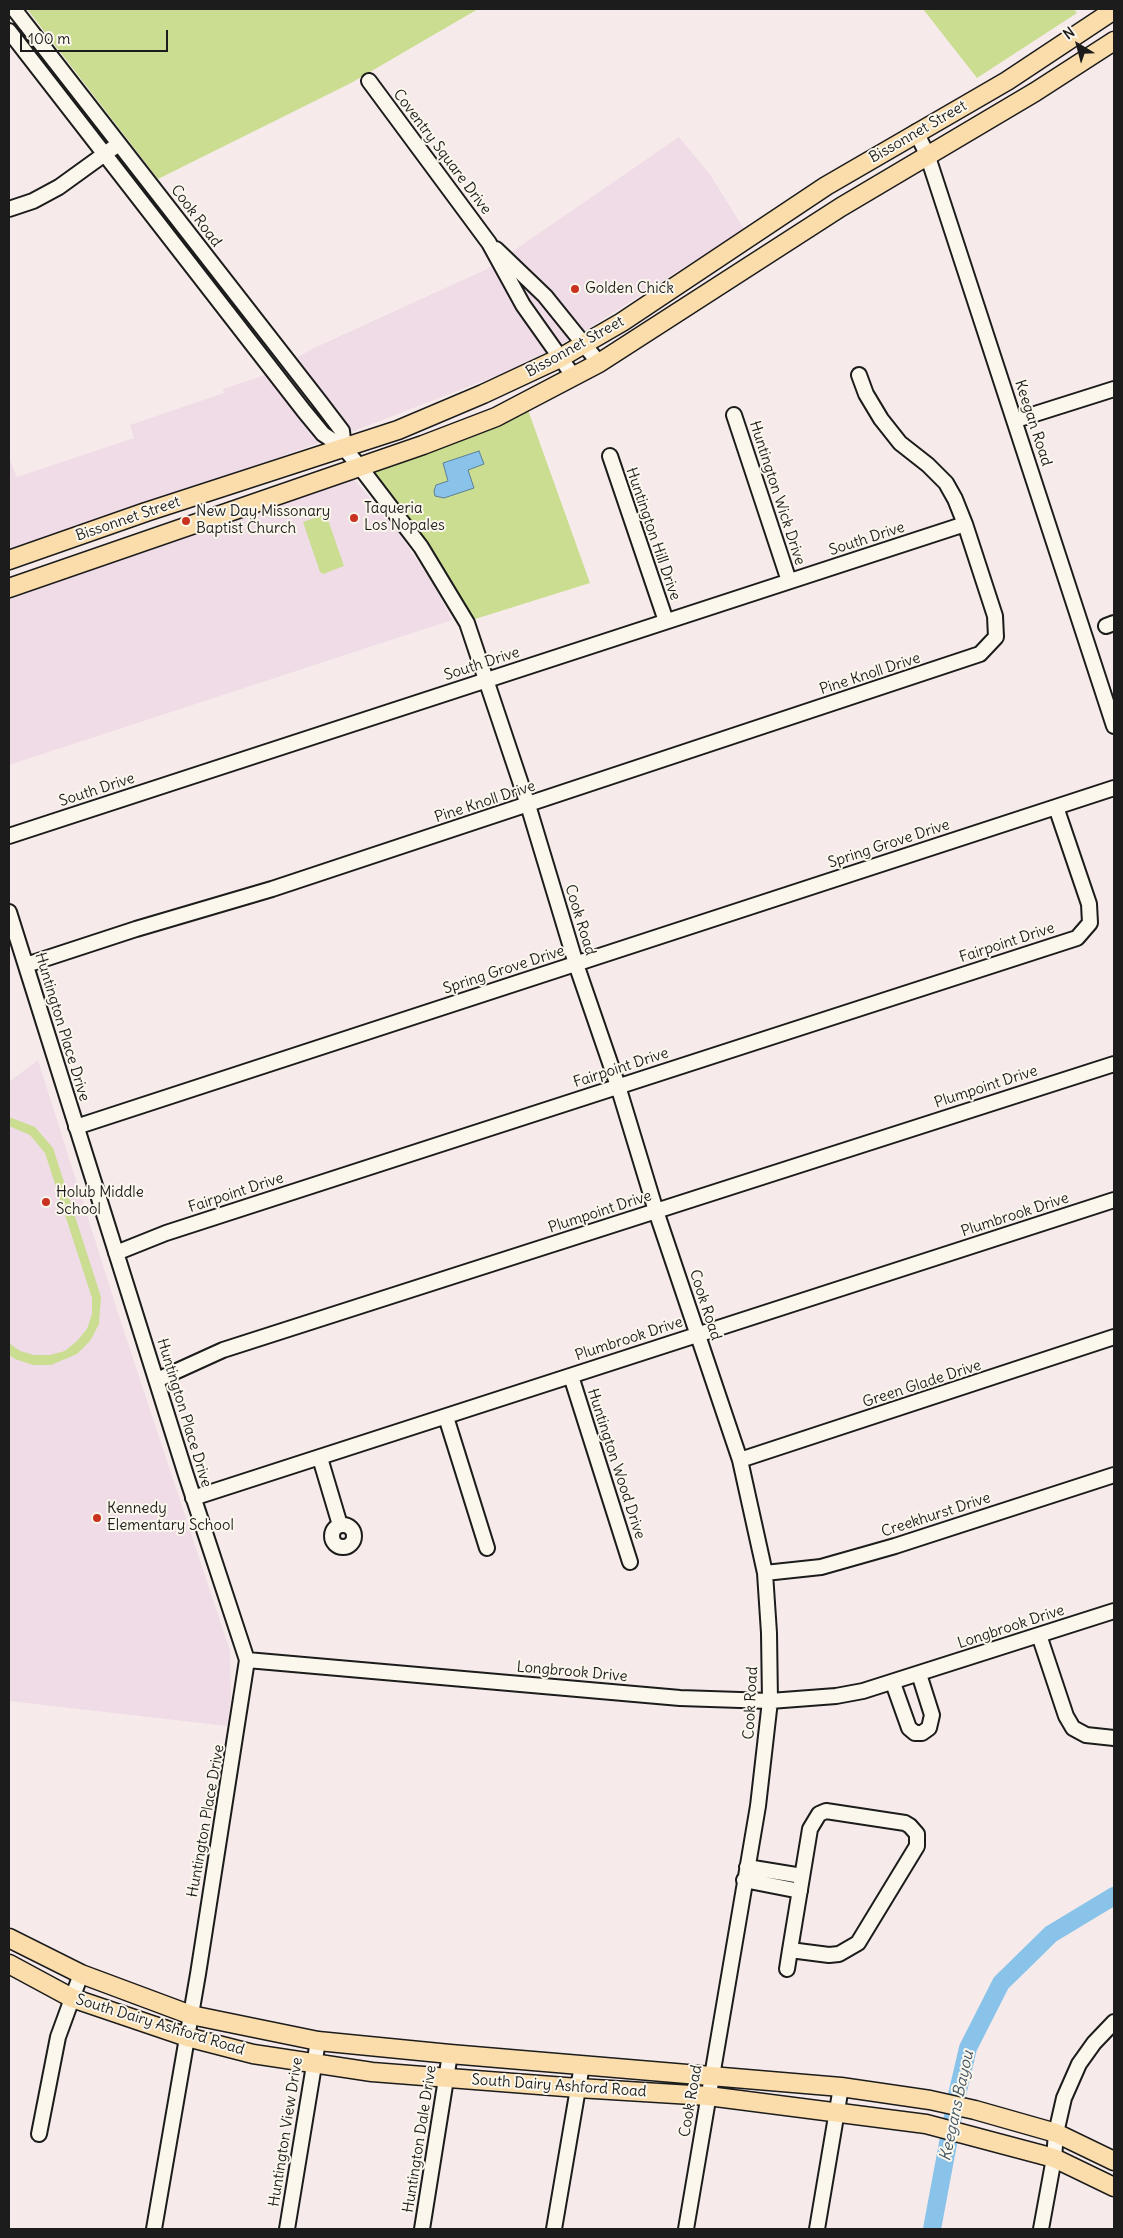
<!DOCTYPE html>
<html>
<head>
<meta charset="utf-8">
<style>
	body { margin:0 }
	#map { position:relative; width:1123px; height:2238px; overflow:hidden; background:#f6ebea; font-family:Delius,sans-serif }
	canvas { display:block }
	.frame { position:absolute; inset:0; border:10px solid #1c1c1c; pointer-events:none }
	.north { position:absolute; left:1053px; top:20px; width:50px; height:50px; -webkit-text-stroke:4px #fbf7ec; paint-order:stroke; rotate:323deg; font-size:14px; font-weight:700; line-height:20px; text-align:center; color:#1c1c1c }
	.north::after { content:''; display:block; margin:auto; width:18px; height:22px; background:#1c1c1c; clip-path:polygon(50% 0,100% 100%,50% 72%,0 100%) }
	.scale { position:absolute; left:20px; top:30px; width:148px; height:22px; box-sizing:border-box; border:2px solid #1c1c1c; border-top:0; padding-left:6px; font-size:15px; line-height:18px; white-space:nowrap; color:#1c1c1c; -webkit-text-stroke:4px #fbf7ec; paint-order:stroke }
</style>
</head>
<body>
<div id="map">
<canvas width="1123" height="2238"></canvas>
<div class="frame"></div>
<div class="north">N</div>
<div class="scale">100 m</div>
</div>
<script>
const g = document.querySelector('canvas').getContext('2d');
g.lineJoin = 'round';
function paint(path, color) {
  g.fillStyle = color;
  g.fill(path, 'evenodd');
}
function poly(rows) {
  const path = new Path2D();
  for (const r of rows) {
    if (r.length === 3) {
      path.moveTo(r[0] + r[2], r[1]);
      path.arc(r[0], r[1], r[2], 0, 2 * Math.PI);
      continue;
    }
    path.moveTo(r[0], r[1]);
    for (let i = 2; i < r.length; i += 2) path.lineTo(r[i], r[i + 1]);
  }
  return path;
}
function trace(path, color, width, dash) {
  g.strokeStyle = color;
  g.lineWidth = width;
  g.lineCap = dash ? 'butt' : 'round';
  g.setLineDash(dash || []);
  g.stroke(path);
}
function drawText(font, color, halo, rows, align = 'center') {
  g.font = font + ' Delius,sans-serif';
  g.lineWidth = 4;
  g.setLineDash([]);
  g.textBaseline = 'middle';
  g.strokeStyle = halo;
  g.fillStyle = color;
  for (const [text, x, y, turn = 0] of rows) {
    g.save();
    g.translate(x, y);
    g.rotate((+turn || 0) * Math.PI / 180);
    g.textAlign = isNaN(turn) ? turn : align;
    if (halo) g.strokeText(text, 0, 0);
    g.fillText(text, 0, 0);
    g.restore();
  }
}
paint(poly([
	[679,137,711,176,744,229,591,327,522,366,354,431,9,551,9,458,17,477,134,438,130,425,224,393,223,389,265,375,314,348,487,269],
	[352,477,392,523,433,584,452,620,9,765,9,597],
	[38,1060,121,1322,230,1651,231,1700,227,1726,9,1701,9,1082]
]), '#f0dce7');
paint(poly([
	[27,9,478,9,351,83,158,179],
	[923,9,1074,9,1077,13,977,78],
	[528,410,590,583,472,620,448,577,371,469],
	[326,514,344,566,323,574,320,572,303,522],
	[9,1117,35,1127,53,1148,101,1297,99,1324,90,1341,77,1354,51,1365,33,1365,15,1359,9,1355,9,1343,20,1351,34,1355,50,1355,65,1351,77,1341,87,1329,92,1314,92,1298,45,1153,30,1135,9,1126]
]), '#cadd91');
const water = poly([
	[479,451,484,464,468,470,474,488,444,498,435,496,434,491,436,485,448,481,443,463,479,451]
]);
paint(water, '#8ac3e9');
trace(water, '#5e8097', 1);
trace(poly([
	[932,2229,957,2095,968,2048,1001,1983,1051,1934,1114,1896]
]), '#8ac3e9', 18);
const minor = poly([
	[14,9,320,402,342,431,344,448],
	[9,31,304,411,323,434,344,448,360,467,421,547,467,623,528,805,576,964,618,1086,656,1211,740,1460,765,1573,769,1633,770,1701,758,1806,686,2229],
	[369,81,489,243,523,305,574,377],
	[916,132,927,154,1114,726],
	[9,209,33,201,59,187,113,148],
	[496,249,545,296,599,363],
	[734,415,789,581],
	[1016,420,1114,389],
	[610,456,666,621],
	[1106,626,1114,623],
	[9,836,965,524],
	[9,912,186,1475,247,1660,198,1974,154,2229],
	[26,965,136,929,272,889,980,654,996,637,995,616,965,524,955,499,946,483,928,465,900,443,881,419,866,394,859,375],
	[76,1127,1114,788],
	[116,1253,166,1233,1077,938,1090,923,1089,904,1056,807],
	[571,1376,630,1562],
	[157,1380,223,1350,1114,1064],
	[446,1417,487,1548],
	[320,1458,340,1525],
	[740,1460,1114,1337],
	[193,1498,1114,1200],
	[343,1536,11],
	[765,1573,821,1567,895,1546,1114,1475],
	[1039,1635,1066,1716,1073,1728,1086,1735,1114,1738],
	[247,1660,680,1698,770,1701,836,1696,863,1691,1114,1611],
	[893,1683,909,1728,915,1733,922,1733,929,1728,932,1715,919,1674],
	[747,1867,802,1876],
	[744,1880,800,1891],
	[787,1969,790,1950,810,1829,819,1814,826,1811,905,1823,910,1826,917,1834,917,1846,858,1943,839,1954,829,1955,790,1950],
	[39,2134,58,2037,81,1974],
	[287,2229,318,2041],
	[422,2229,450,2054],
	[554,2229,582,2065],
	[817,2229,841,2087],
	[1041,2229,1054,2158,1056,2133,1064,2098,1079,2064,1094,2043,1114,2022]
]);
const major = poly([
	[9,560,146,512,398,430,483,394,560,358,622,322,826,186,1007,81,1114,10],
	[9,588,423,445,496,417,599,363,841,207,1035,92,1114,41],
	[9,1938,81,1974,191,2015,318,2041,450,2054,841,2087,930,2100,975,2110,1056,2133,1114,2161],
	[9,1964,72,1998,187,2037,253,2054,372,2072,578,2088,708,2096,926,2124,1054,2158,1114,2187]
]);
trace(minor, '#1c1c1c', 18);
trace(major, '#1c1c1c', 21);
trace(minor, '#fbf7ec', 14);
trace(major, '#fbddab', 18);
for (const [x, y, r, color] of [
	[575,289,5,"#c8321e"],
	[354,518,5,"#c8321e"],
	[186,521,5,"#c8321e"],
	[46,1202,5,"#c8321e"],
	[97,1518,5,"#c8321e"]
]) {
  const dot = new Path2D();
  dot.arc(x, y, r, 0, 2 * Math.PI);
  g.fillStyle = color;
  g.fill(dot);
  trace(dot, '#fbf7ec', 2);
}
drawText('15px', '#1c1c1c', '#fbf7ec', [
	["Bissonnet Street",918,132,-30],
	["Coventry Square Drive",442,152,53],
	["Cook Road",196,216,53],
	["Bissonnet Street",575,347,-29],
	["Keegan Road",1033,423,72],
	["Huntington Wick Drive",777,493,72],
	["Bissonnet Street",128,519,-19],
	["Huntington Hill Drive",653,534,71],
	["South Drive",867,539,-18],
	["South Drive",482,664,-18],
	["Pine Knoll Drive",870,674,-18],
	["South Drive",97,790,-18],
	["Pine Knoll Drive",485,802,-18],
	["Spring Grove Drive",889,844,-18],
	["Cook Road",580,920,73],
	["Fairpoint Drive",1007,943,-18],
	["Spring Grove Drive",504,970,-18],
	["Huntington Place Drive",62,1027,73],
	["Fairpoint Drive",621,1068,-18],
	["Plumpoint Drive",986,1087,-18],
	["Fairpoint Drive",236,1193,-18],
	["Plumpoint Drive",600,1212,-18],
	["Plumbrook Drive",1015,1215,-18],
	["Cook Road",705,1305,72],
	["Plumbrook Drive",629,1339,-18],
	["Green Glade Drive",922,1384,-18],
	["Huntington Place Drive",184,1413,73],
	["Huntington Wood Drive",616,1464,72],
	["Creekhurst Drive",936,1515,-18],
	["Longbrook Drive",1011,1627,-18],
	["Longbrook Drive",572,1672,5],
	["Cook Road",751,1703,-87],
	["Huntington Place Drive",206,1821,-80],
	["South Dairy Ashford Road",160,2025,17],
	["South Dairy Ashford Road",559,2086,4],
	["Cook Road",691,2101,-80],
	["Huntington View Drive",286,2132,-81],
	["Huntington Dale Drive",420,2139,-81]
]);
drawText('15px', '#1c1c1c', '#fbf7ec', [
	["Golden Chick",585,289],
	["Taqueria",364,509],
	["Los Nopales",364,526],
	["New Day Missonary",196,512],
	["Baptist Church",196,529],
	["Holub Middle",56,1193],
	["School",56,1210],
	["Kennedy",107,1509],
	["Elementary School",107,1526]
], 'left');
drawText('italic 16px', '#425664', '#fbf7ec', [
	["Keegans Bayou",957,2106,-78]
]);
</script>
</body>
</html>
